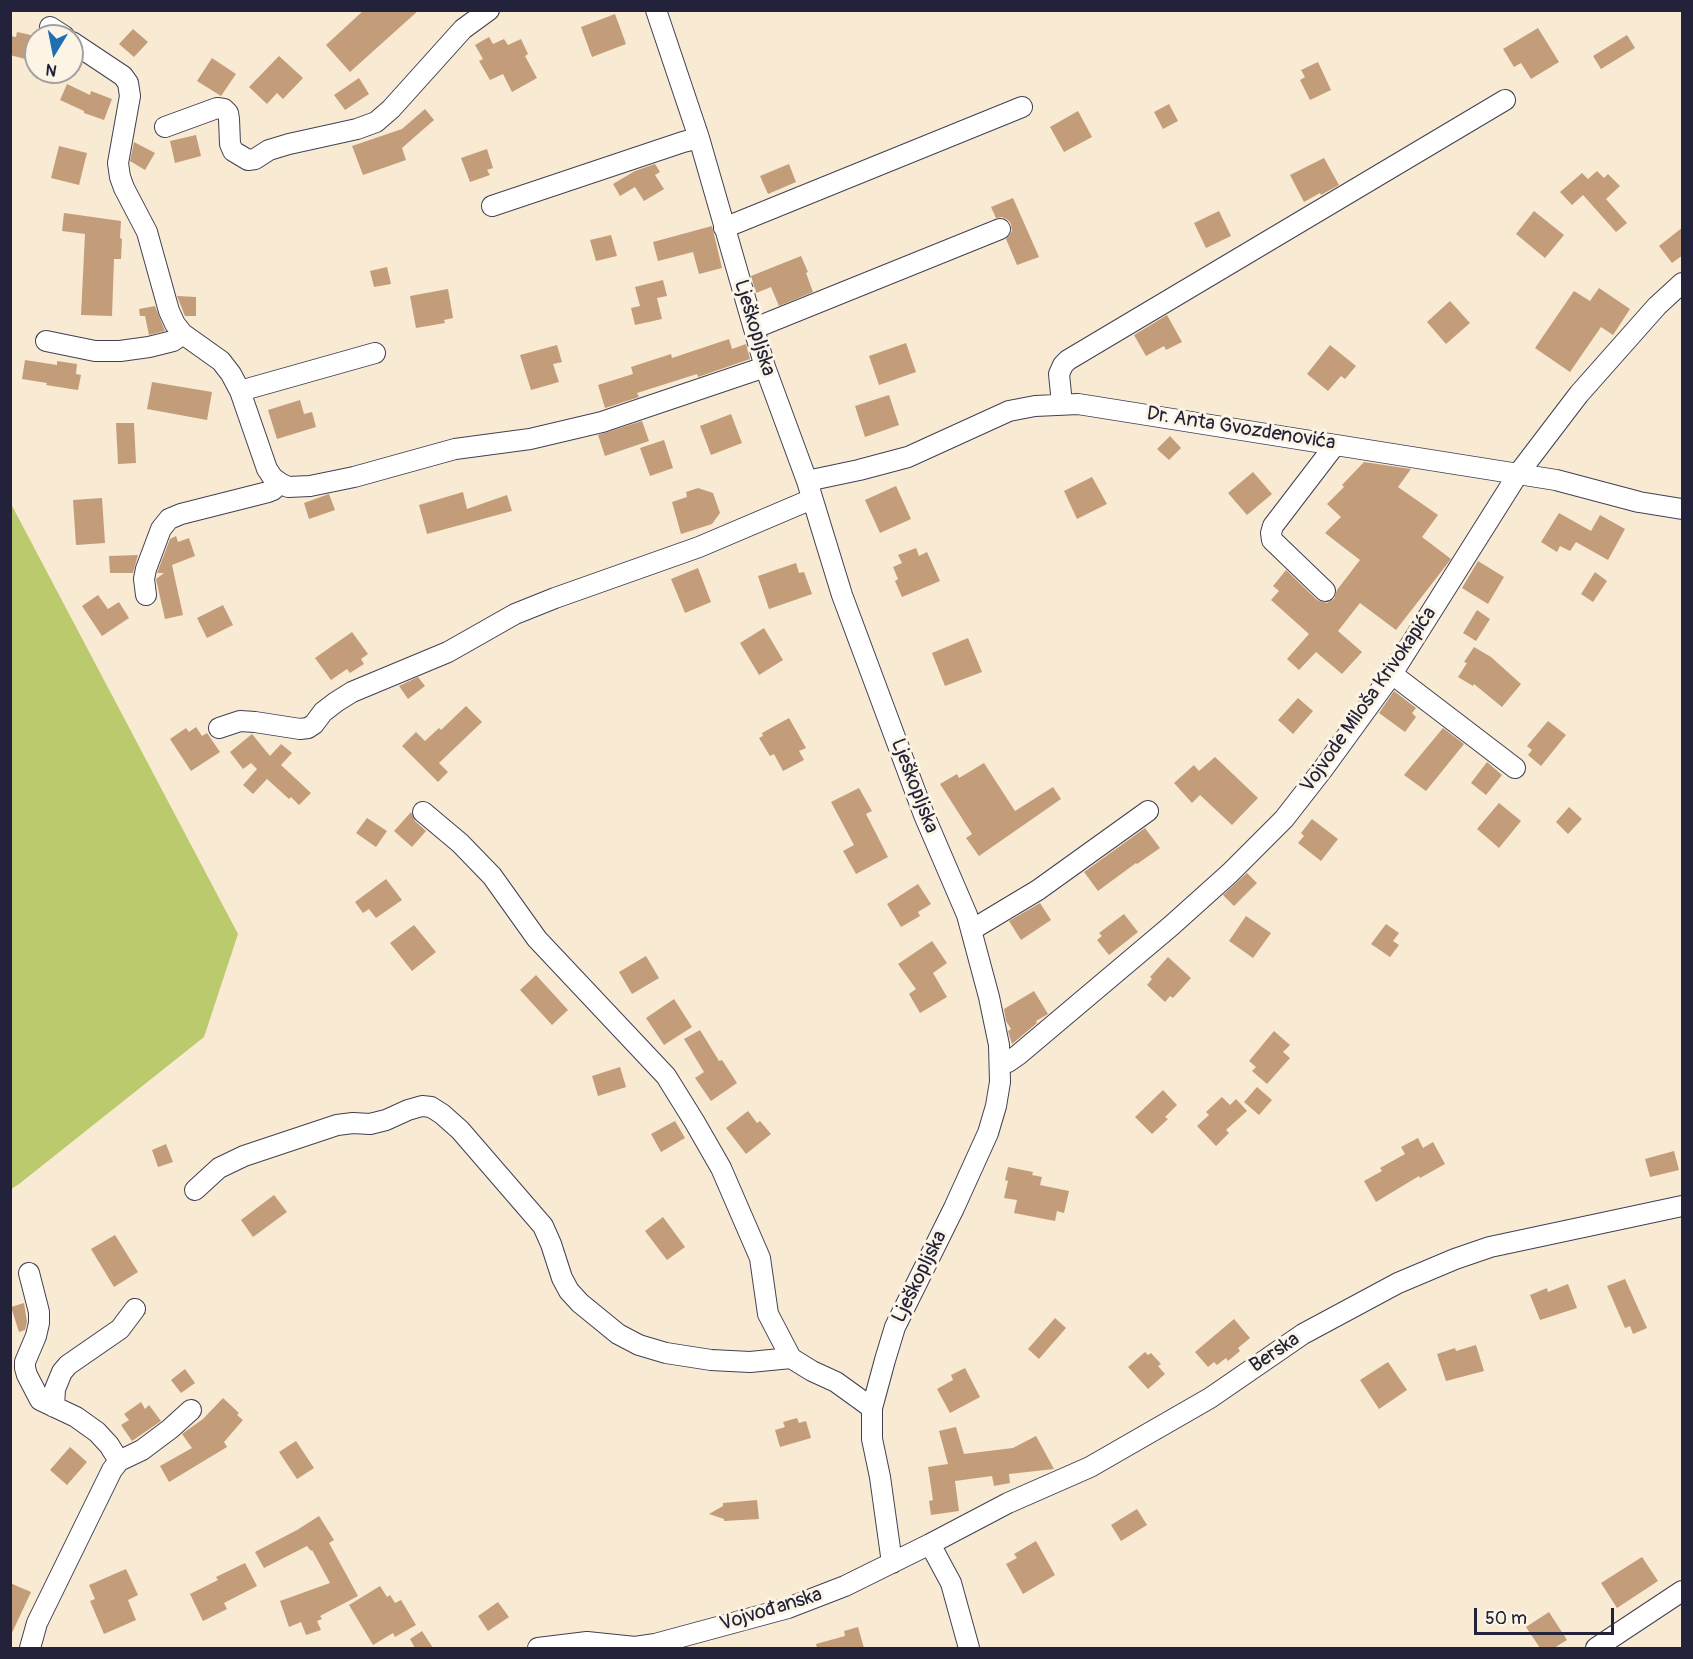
<!DOCTYPE html>
<html>
<head>
<meta charset="utf-8">
<style>
	body { margin:0 }
	#map { position:relative; width:1693px; height:1659px; overflow:hidden; background:#f8ead3; font-family:Pangolin,sans-serif }
	canvas { display:block }
	.frame { position:absolute; inset:0; border:12px solid #22223b; pointer-events:none }
	.north { position:absolute; left:24px; top:24px; width:60px; height:60px; box-sizing:border-box; background:#fcf5e5; border:2px solid #a5a1a1; border-radius:50%; rotate:190deg; font-size:16px; font-weight:700; line-height:24px; text-align:center; color:#22223b }
	.north::after { content:''; display:block; margin:auto; width:21px; height:27px; background:#1f6fb2; clip-path:polygon(50% 0,100% 100%,50% 72%,0 100%) }
	.scale { position:absolute; left:1474px; top:1608px; width:140px; height:27px; box-sizing:border-box; border:3px solid #22223b; border-top:0; padding-left:8px; font-size:18px; line-height:21px; white-space:nowrap; color:#22223b; -webkit-text-stroke:4px #fcf5e5; paint-order:stroke }
</style>
</head>
<body>
<div id="map">
<canvas width="1693" height="1659"></canvas>
<div class="frame"></div>
<div class="north">N</div>
<div class="scale">50 m</div>
</div>
<script>
const g = document.querySelector('canvas').getContext('2d');
g.lineJoin = 'round';
function paint(path, color) {
  g.fillStyle = color;
  g.fill(path, 'evenodd');
}
function poly(rows) {
  const path = new Path2D();
  for (const r of rows) {
    path.moveTo(r[0], r[1]);
    for (let i = 2; i < r.length; i += 2) path.lineTo(r[i], r[i + 1]);
  }
  return path;
}
function trace(path, color, width, dash) {
  g.strokeStyle = color;
  g.lineWidth = width;
  g.lineCap = dash ? 'butt' : 'round';
  g.setLineDash(dash || []);
  g.stroke(path);
}
function drawText(font, color, halo, rows, align = 'center') {
  g.font = font + ' Pangolin,sans-serif';
  g.lineWidth = 6;
  g.setLineDash([]);
  g.textBaseline = 'middle';
  g.strokeStyle = halo;
  g.fillStyle = color;
  for (const [text, x, y, turn = 0] of rows) {
    g.save();
    g.translate(x, y);
    g.rotate((+turn || 0) * Math.PI / 180);
    g.textAlign = isNaN(turn) ? turn : align;
    if (halo) g.strokeText(text, 0, 0);
    g.fillText(text, 0, 0);
    g.restore();
  }
}
paint(poly([
	[10,502,238,934,204,1037,19,1184,11,1189]
]), '#baca6c');
paint(poly([
	[364,10,419,10,350,72,326,45],
	[615,14,626,44,592,57,581,27],
	[1538,28,1559,62,1531,79,1521,63,1514,67,1503,49],
	[133,29,148,42,134,57,119,44],
	[17,32,31,35,25,59,10,55,10,36,16,37],
	[1627,35,1635,48,1601,69,1593,56],
	[489,37,493,44,504,39,508,45,521,39,528,54,525,56,537,78,512,92,503,74,490,80,479,61,483,59,475,45],
	[279,56,303,78,283,99,277,93,267,104,249,87],
	[212,58,236,74,221,96,197,81],
	[1318,62,1331,90,1310,100,1300,80,1305,77,1301,70],
	[359,78,369,94,345,110,334,95],
	[67,84,90,95,91,91,112,99,104,120,84,113,84,111,60,100],
	[1169,104,1178,121,1163,129,1154,112],
	[425,109,434,120,402,148,406,160,363,175,352,146,402,129],
	[1078,111,1092,137,1064,152,1050,127],
	[196,135,201,156,175,163,170,141],
	[134,142,155,153,145,170,130,161],
	[59,146,87,153,79,185,51,178],
	[487,149,493,168,487,170,490,175,470,182,461,158],
	[1324,158,1339,185,1321,195,1320,193,1304,202,1290,175],
	[655,164,660,172,655,175,664,189,644,201,635,187,620,196,613,184,635,171],
	[789,164,796,182,768,194,760,176],
	[1597,171,1604,178,1608,174,1620,186,1606,199,1627,223,1616,232,1583,195,1572,205,1560,192,1582,173,1588,179],
	[1013,198,1039,257,1017,265,1006,239,1012,231,1011,224,1008,220,1002,217,996,218,991,207],
	[1219,211,1231,236,1206,248,1194,223],
	[1534,211,1564,235,1545,258,1516,234],
	[64,213,121,221,120,238,122,239,121,259,114,259,112,316,81,315,85,234,62,231],
	[712,226,722,268,699,274,693,252,658,261,653,242],
	[1683,227,1683,255,1672,263,1659,246],
	[611,235,617,256,596,261,590,240],
	[801,256,808,272,806,273,813,292,779,306,771,287,756,293,751,276],
	[387,267,391,284,374,287,370,271],
	[663,280,667,296,657,298,662,319,635,325,631,308,640,306,635,287],
	[1599,288,1630,309,1613,335,1601,327,1570,372,1535,348,1574,291,1590,301],
	[448,289,453,318,444,320,445,323,416,328,410,296],
	[177,296,196,297,196,316,185,316],
	[1450,301,1470,323,1446,344,1427,322],
	[155,306,165,331,149,335,145,316,140,316,139,309],
	[1167,315,1182,342,1166,350,1164,346,1146,356,1134,335],
	[729,339,732,349,746,344,750,359,698,377,697,374,637,393,639,397,605,408,598,385,633,374,631,367,671,354,672,358],
	[906,343,916,372,879,385,869,356],
	[557,345,562,362,553,364,559,382,531,390,520,355],
	[1330,345,1356,366,1345,379,1341,376,1328,391,1307,374],
	[25,360,57,365,57,361,77,364,76,374,81,375,78,390,46,385,47,383,22,379],
	[152,382,212,392,207,420,147,409],
	[889,395,899,425,865,437,855,406],
	[300,400,304,414,312,412,316,427,277,439,268,410],
	[731,414,742,443,711,455,700,426],
	[642,421,649,441,605,456,598,435],
	[116,423,134,423,136,463,118,464],
	[1170,436,1181,448,1169,460,1157,449],
	[664,440,673,468,650,476,640,448],
	[1364,462,1411,469,1398,487,1438,515,1422,537,1451,559,1396,630,1360,603,1338,631,1362,652,1342,674,1316,652,1299,670,1287,659,1309,634,1271,600,1279,591,1273,586,1286,570,1317,600,1327,603,1334,599,1337,590,1360,560,1325,533,1341,517,1327,504,1344,487,1342,485],
	[1253,472,1272,494,1247,515,1228,493],
	[1092,477,1107,504,1077,519,1064,491],
	[896,486,911,519,880,533,865,500],
	[698,488,713,493,720,513,712,524,681,534,672,502,687,497,686,492],
	[463,492,467,509,507,495,512,511,427,534,419,505],
	[329,494,335,510,309,519,304,503],
	[102,498,105,543,76,545,73,500],
	[1559,513,1591,531,1600,515,1625,529,1608,560,1576,542,1570,551,1560,546,1557,552,1541,542],
	[176,536,178,542,189,538,195,556,172,565,183,615,165,619,156,579,164,573,157,573,170,539],
	[916,548,919,556,927,552,940,581,902,597,895,581,898,579,893,567,902,563,898,555],
	[138,555,133,573,110,573,109,556],
	[1478,561,1504,577,1488,604,1462,588],
	[796,563,799,573,804,572,812,594,769,609,758,576],
	[698,568,711,602,685,613,671,579],
	[1595,572,1607,581,1593,602,1581,594],
	[98,595,108,609,119,602,129,618,102,636,82,606],
	[223,605,233,625,207,638,197,618],
	[1477,610,1490,619,1476,641,1463,633],
	[764,628,783,660,759,675,740,643],
	[352,632,368,654,361,659,364,664,350,673,347,669,331,680,315,658],
	[968,638,982,672,945,686,932,653],
	[1474,647,1491,657,1521,684,1502,707,1474,684,1473,686,1458,677,1467,663,1464,662],
	[418,677,425,686,408,699,399,686],
	[1394,691,1416,708,1412,713,1416,717,1405,732,1379,713],
	[1298,698,1313,711,1293,734,1278,720],
	[466,706,482,722,439,763,448,772,438,782,402,746,416,732,425,741,439,728,441,730],
	[789,718,806,748,799,751,804,760,783,771,774,754,770,756,759,738,763,736,762,733],
	[1548,721,1566,735,1541,766,1528,755,1532,750,1527,746],
	[196,727,202,736,207,733,220,752,191,771,170,739,186,728,189,732],
	[1443,728,1464,744,1426,791,1404,775],
	[252,734,270,756,281,744,292,753,281,765,311,793,299,805,291,797,289,799,267,779,253,794,243,785,257,769,251,763,243,769,230,752],
	[1215,757,1258,798,1232,825,1200,795,1192,803,1174,783,1194,765,1199,771],
	[1487,762,1502,775,1486,795,1471,783],
	[984,763,1015,811,1053,787,1061,799,979,856,966,838,972,834,940,784,957,774,959,778],
	[859,788,872,811,866,814,888,857,856,874,843,851,854,845,831,802],
	[1499,803,1521,821,1499,848,1477,829],
	[1569,807,1582,819,1568,834,1556,822],
	[411,812,415,821,426,831,412,847,394,831],
	[367,818,387,831,376,847,356,833],
	[1312,819,1338,839,1321,861,1298,843,1304,836,1301,833],
	[1145,828,1160,848,1137,864,1136,863,1098,891,1084,872],
	[1247,873,1257,883,1234,906,1223,895],
	[386,879,402,900,376,918,369,909,363,913,355,902],
	[918,884,931,904,918,912,920,916,901,927,887,904],
	[1040,903,1051,920,1021,940,1009,921],
	[1124,914,1138,932,1109,955,1097,940,1102,936,1099,933],
	[1246,916,1271,933,1253,958,1229,941],
	[1386,924,1399,933,1393,941,1399,945,1390,957,1371,944],
	[414,925,436,952,412,971,390,943],
	[932,941,947,963,933,973,947,997,920,1013,909,994,916,989,898,964],
	[646,956,659,978,632,994,619,972],
	[1168,957,1191,978,1173,998,1170,996,1165,1002,1147,985,1152,979,1150,977],
	[536,975,568,1010,552,1025,520,990],
	[1034,991,1048,1014,1036,1021,1037,1023,1012,1044,1008,1031,1011,1029,1006,1021,1004,1009],
	[674,999,692,1027,664,1045,646,1018],
	[700,1030,719,1061,722,1060,737,1083,711,1101,695,1078,704,1072,684,1039],
	[1274,1031,1290,1045,1283,1052,1290,1058,1267,1084,1252,1071,1256,1067,1249,1061],
	[620,1067,626,1087,598,1096,592,1076],
	[1257,1087,1272,1100,1259,1115,1244,1102],
	[1163,1090,1177,1105,1165,1117,1168,1119,1152,1134,1135,1117],
	[1222,1097,1230,1105,1236,1099,1247,1111,1226,1130,1229,1133,1216,1146,1197,1126,1209,1115,1206,1112],
	[748,1111,757,1123,760,1121,771,1134,746,1154,726,1128],
	[675,1121,685,1138,661,1152,651,1134],
	[1418,1138,1423,1148,1433,1142,1445,1164,1420,1178,1419,1176,1376,1202,1364,1181,1382,1171,1380,1168,1405,1154,1401,1147],
	[166,1144,173,1162,158,1167,152,1150],
	[1674,1151,1679,1170,1650,1177,1645,1159],
	[1008,1167,1033,1172,1032,1175,1042,1177,1040,1185,1069,1191,1064,1213,1057,1211,1055,1221,1014,1213,1017,1200,1004,1198,1008,1181,1005,1180],
	[274,1195,287,1212,253,1237,241,1220],
	[663,1217,685,1247,667,1260,645,1231],
	[115,1235,138,1272,114,1287,91,1249],
	[1625,1279,1647,1328,1633,1334,1630,1326,1625,1328,1607,1286],
	[1568,1284,1577,1308,1540,1320,1530,1295,1547,1288,1548,1292],
	[24,1303,27,1322,25,1330,19,1332,11,1307],
	[1055,1318,1066,1328,1039,1359,1028,1349],
	[1234,1319,1250,1338,1238,1348,1240,1351,1228,1361,1226,1358,1217,1365,1214,1362,1208,1367,1195,1352],
	[1476,1345,1484,1371,1446,1381,1437,1354,1455,1348,1456,1351],
	[1145,1352,1148,1355,1151,1353,1161,1364,1158,1366,1165,1374,1148,1389,1128,1367],
	[1388,1362,1407,1390,1379,1409,1360,1380],
	[965,1368,980,1397,950,1413,937,1389,953,1380,951,1375],
	[185,1369,195,1383,181,1393,171,1380],
	[223,1398,239,1413,237,1415,243,1420,224,1442,227,1447,169,1482,160,1466,192,1448,182,1434,203,1419],
	[141,1402,145,1409,149,1405,161,1421,132,1441,121,1425,129,1420,124,1414],
	[797,1418,799,1423,806,1421,811,1438,780,1447,775,1430,785,1427,783,1422],
	[956,1427,964,1454,1013,1448,1036,1436,1054,1469,1009,1474,1010,1483,994,1486,992,1476,955,1481,959,1511,931,1515,929,1501,933,1500,928,1467,948,1464,939,1431],
	[296,1441,314,1468,297,1479,279,1452],
	[70,1447,87,1462,67,1485,50,1470],
	[757,1500,759,1519,724,1521,724,1519,709,1514,723,1506,723,1503],
	[1137,1509,1147,1525,1121,1541,1111,1525],
	[319,1516,334,1540,329,1543,358,1596,320,1616,322,1619,317,1621,321,1630,306,1635,301,1622,289,1627,280,1601,330,1583,312,1550,311,1551,307,1546,264,1568,255,1552,297,1530],
	[1036,1541,1055,1575,1023,1594,1006,1564,1017,1558,1014,1554],
	[1642,1557,1658,1581,1617,1608,1601,1583],
	[245,1563,257,1586,224,1603,227,1609,203,1621,190,1594,218,1580,216,1577],
	[126,1569,138,1595,128,1600,136,1620,104,1634,90,1601,95,1599,89,1585],
	[10,1583,31,1592,10,1637],
	[380,1586,387,1597,390,1595,395,1603,401,1600,416,1625,395,1637,393,1633,373,1645,349,1605],
	[498,1602,509,1617,488,1631,478,1616],
	[1549,1612,1567,1640,1554,1648,1540,1648,1526,1627],
	[858,1627,864,1648,817,1648,816,1644,845,1636,844,1631],
	[422,1631,433,1648,415,1648,410,1639]
]), '#c39d79');
const minor = poly([
	[656,10,699,138,765,367,807,481,842,595,924,815,967,915,989,997,999,1045,1000,1082,996,1106,988,1133,954,1208,895,1327,885,1360,872,1408,872,1439,880,1477,892,1563],
	[50,27,64,36],
	[72,42,123,76,128,83,130,96,118,163,120,177,124,188,147,232,169,311,175,324,183,334,221,361,231,374,240,391,267,469,273,478,280,483,288,487,310,486,354,477,455,449,530,439,602,422,765,367],
	[165,127,217,108,224,109,228,113,229,119,230,144,233,151,248,160,255,159,269,150,289,144,357,129,376,122,391,109,463,29,489,10],
	[492,206,683,142,699,138],
	[724,228,1022,107],
	[755,328,1000,229],
	[46,341,95,351,120,351,149,347,173,341,183,334],
	[240,391,375,353],
	[1062,404,1059,374,1063,365,1068,360,1505,100],
	[807,481,859,470,908,457,1009,411,1035,406,1078,404,1556,480,1639,502,1682,509],
	[1325,591,1272,540,1271,533,1273,526,1335,445],
	[146,595,144,579,146,569,161,529,169,519,181,514,268,492,273,490,280,483],
	[1392,674,1515,768],
	[219,728,240,721,255,722,300,729,308,728,314,724,323,712,336,702,352,692,448,652,515,614,555,598,699,547,812,499],
	[423,812,460,843,492,876,537,939,666,1076,694,1121,721,1168,760,1258,768,1314,791,1358,812,1371,836,1382,872,1408],
	[971,928,978,926,1038,890,1148,811],
	[1000,1064,1008,1062,1018,1055,1171,926,1230,873,1284,819,1323,769,1392,674,1518,474,1579,394,1657,306,1682,283],
	[195,1190,219,1168,244,1156,337,1125,353,1123,370,1124,386,1120,408,1110,422,1106,431,1107,442,1114,460,1130,543,1226,551,1244,562,1278,569,1291,580,1303,618,1334,639,1345,666,1353,711,1360,750,1362,791,1358],
	[29,1273,39,1312,39,1323,36,1336,25,1362,25,1368,27,1375,40,1400,76,1417,97,1432,109,1445,119,1461,112,1470,37,1623,30,1648],
	[54,1407,55,1389,62,1372,68,1365,120,1329,135,1309],
	[119,1461,142,1450,170,1429,191,1410],
	[930,1544,951,1583,969,1648],
	[538,1648,587,1642,635,1647,655,1644,788,1608,845,1586,930,1544,1008,1503,1090,1467,1210,1398,1303,1334,1398,1283,1455,1259,1490,1247,1682,1206],
	[1596,1648,1682,1591]
]);
trace(minor, '#424052', 22);
trace(minor, '#fff', 20);
drawText('20px', '#22223b', '#fcf5e5', [
	["Lješkopljska",754,328,73],
	["Dr. Anta Gvozdenovića",1241,429,9],
	["Vojvode Miloša Krivokapića",1369,700,-55],
	["Lješkopljska",914,786,69],
	["Lješkopljska",920,1277,-64],
	["Berska",1275,1353,-34],
	["Vojvođanska",771,1610,-17]
]);
</script>
</body>
</html>
